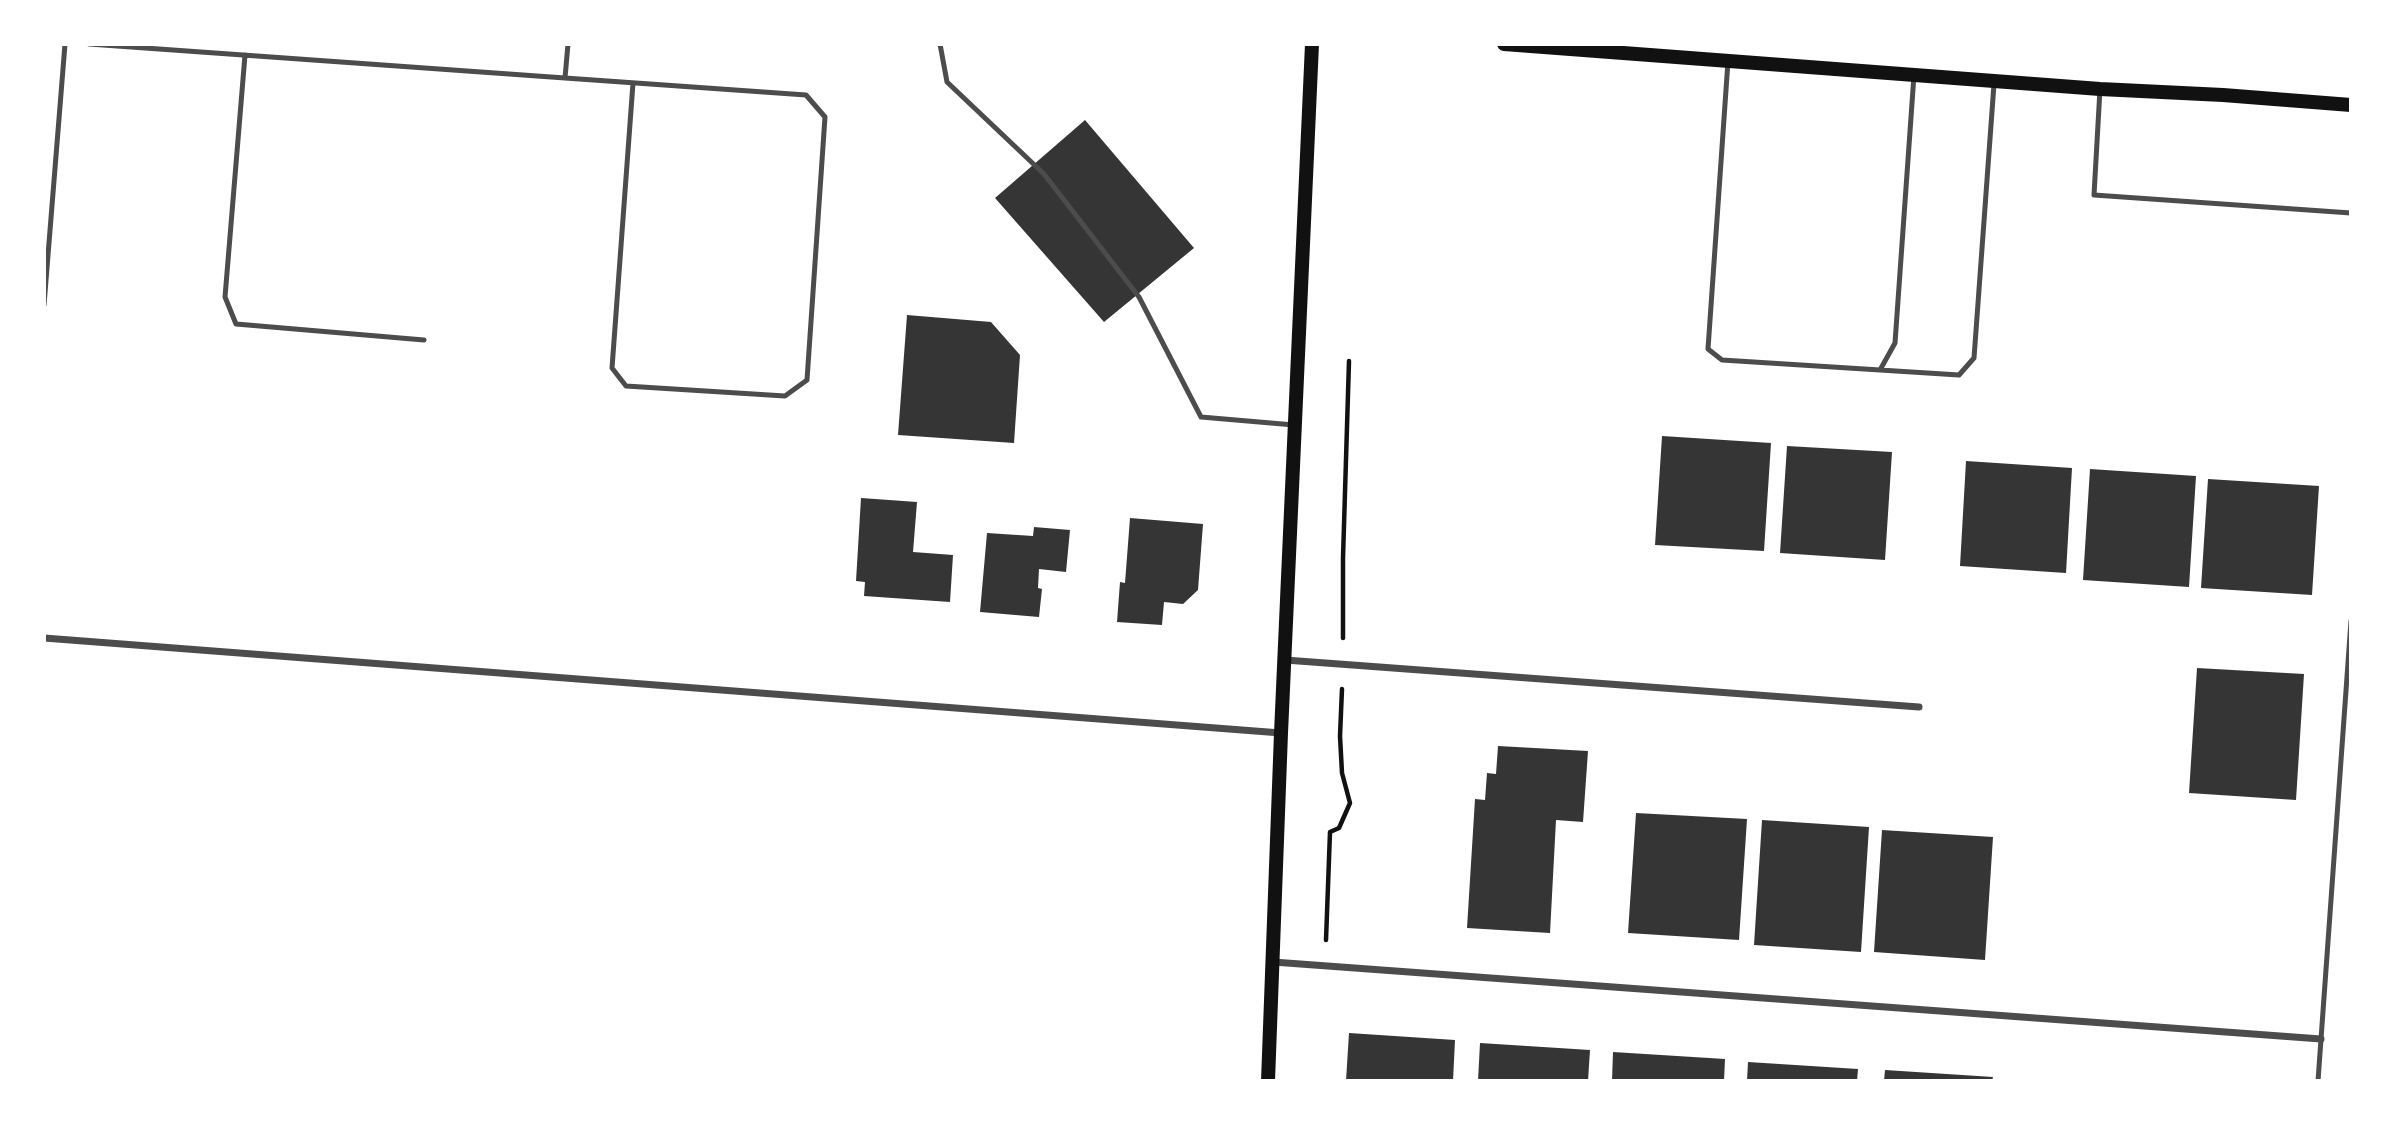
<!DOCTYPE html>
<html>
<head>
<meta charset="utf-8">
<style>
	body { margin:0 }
	#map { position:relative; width:2395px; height:1125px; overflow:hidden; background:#fff; font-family:"Varela Round",sans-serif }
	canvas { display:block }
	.frame { position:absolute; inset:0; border:46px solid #fff; pointer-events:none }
</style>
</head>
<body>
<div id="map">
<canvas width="2395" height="1125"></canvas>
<div class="frame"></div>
</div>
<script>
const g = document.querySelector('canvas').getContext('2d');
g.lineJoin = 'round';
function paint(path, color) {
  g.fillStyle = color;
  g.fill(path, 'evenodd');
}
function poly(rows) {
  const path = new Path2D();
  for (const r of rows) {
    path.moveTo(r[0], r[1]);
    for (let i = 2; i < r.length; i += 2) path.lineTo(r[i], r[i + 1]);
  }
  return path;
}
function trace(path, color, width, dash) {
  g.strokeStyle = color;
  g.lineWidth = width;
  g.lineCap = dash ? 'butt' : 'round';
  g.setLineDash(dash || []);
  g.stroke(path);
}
paint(poly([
	[1085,120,1194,248,1104,322,995,198],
	[907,315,991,322,1020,355,1014,443,898,435],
	[1662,436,1771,443,1764,551,1655,545],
	[1787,446,1892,452,1885,560,1780,553],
	[1966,461,2072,468,2066,573,1960,566],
	[2090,469,2196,476,2189,587,2083,580],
	[2208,479,2319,486,2312,595,2201,588],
	[861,498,917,502,913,552,953,555,950,602,864,596,865,582,856,581],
	[1130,518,1203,524,1198,590,1183,604,1164,602,1162,625,1117,622,1120,582,1125,583],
	[1034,527,1070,530,1066,572,1039,569,1038,588,1042,589,1039,617,980,612,987,533,1033,536],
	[2197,668,2304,674,2296,800,2189,793],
	[1498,746,1588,751,1583,822,1556,820,1550,933,1467,928,1475,799,1485,800,1487,773,1496,774],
	[1636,813,1747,819,1739,940,1628,933],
	[1762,820,1869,827,1861,952,1754,945],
	[1882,830,1993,837,1985,960,1874,952],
	[1349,1033,1455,1040,1453,1081,1346,1081],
	[1480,1043,1590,1050,1588,1081,1478,1081],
	[1613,1052,1725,1059,1724,1081,1612,1081],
	[1748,1062,1858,1069,1857,1081,1747,1081],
	[1885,1070,1993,1077,1992,1081,1884,1081]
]), '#353535');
trace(poly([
	[1343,638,1343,558,1349,361],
	[1326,940,1330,832,1339,828,1350,803,1342,773,1340,736,1342,689]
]), '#111', 4.5);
trace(poly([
	[89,44,565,78,568,44],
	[940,44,947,82,1044,174,1139,297,1201,417,1294,425],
	[245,55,225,297,236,324,424,340],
	[1728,61,1708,349,1722,360,1880,370,1895,343,1914,75],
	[565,78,806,95,825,117,807,380,785,396,626,386,612,368,633,83],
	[2100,89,2094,195,2351,213],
	[44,305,65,44],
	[1880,370,1959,375,1974,358,1994,84],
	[2318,1081,2351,621]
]), '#4c4c4c', 5);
trace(poly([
	[44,638,1281,733],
	[1285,660,1919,707],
	[1273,962,2321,1039]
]), '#4c4c4c', 7);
trace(poly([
	[1504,44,2100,89,2223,95,2351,105],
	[1268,1081,1281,733,1312,44]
]), '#111', 14);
</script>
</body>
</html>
